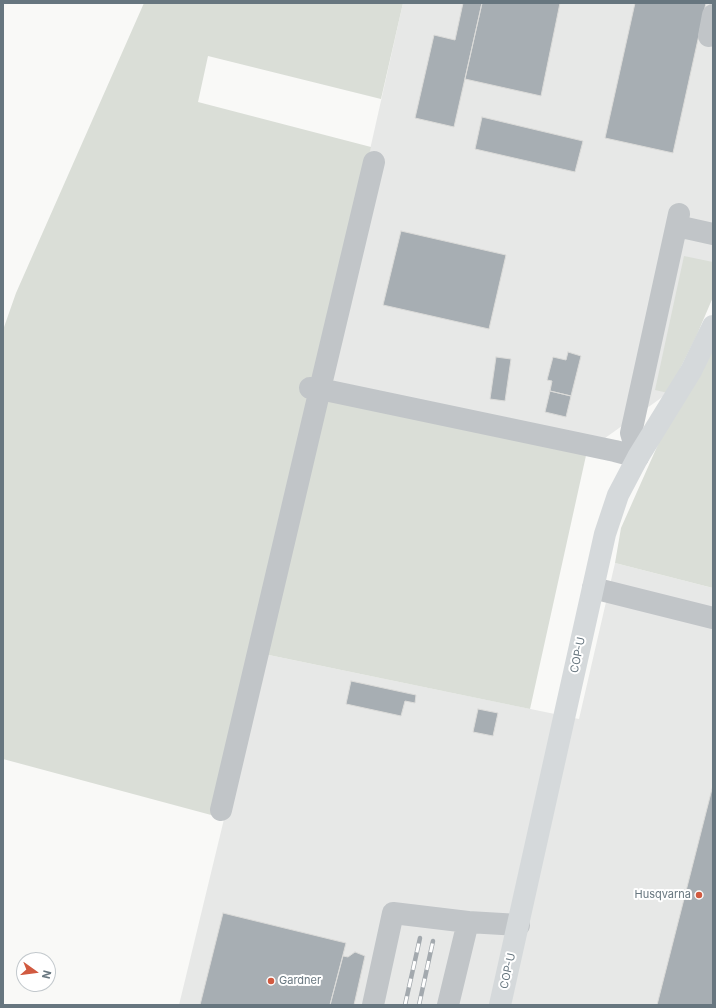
<!DOCTYPE html>
<html>
<head>
<meta charset="utf-8">
<style>
	body { margin:0 }
	#map { position:relative; width:716px; height:1008px; overflow:hidden; background:#f9f9f7; font-family:Inter,sans-serif }
	canvas { display:block }
	.frame { position:absolute; inset:0; border:4px solid #67767f; pointer-events:none }
	.north { position:absolute; left:16px; top:952px; width:40px; height:40px; box-sizing:border-box; background:#fff; border:1px solid #c2c8cc; border-radius:50%; rotate:104deg; font-size:11px; font-weight:700; line-height:16px; text-align:center; color:#67767f }
	.north::after { content:''; display:block; margin:auto; width:14px; height:18px; background:#d15a40; clip-path:polygon(50% 0,100% 100%,50% 72%,0 100%) }
</style>
</head>
<body>
<div id="map">
<canvas width="716" height="1008"></canvas>
<div class="frame"></div>
<div class="north">N</div>
</div>
<script>
const g = document.querySelector('canvas').getContext('2d');
g.lineJoin = 'round';
function paint(path, color) {
  g.fillStyle = color;
  g.fill(path, 'evenodd');
}
function poly(rows) {
  const path = new Path2D();
  for (const r of rows) {
    path.moveTo(r[0], r[1]);
    for (let i = 2; i < r.length; i += 2) path.lineTo(r[i], r[i + 1]);
  }
  return path;
}
function trace(path, color, width, dash) {
  g.strokeStyle = color;
  g.lineWidth = width;
  g.lineCap = dash ? 'butt' : 'round';
  g.setLineDash(dash || []);
  g.stroke(path);
}
function drawText(font, color, halo, rows, align = 'center') {
  g.font = font + ' Inter,sans-serif';
  g.lineWidth = 4;
  g.setLineDash([]);
  g.textBaseline = 'middle';
  g.strokeStyle = halo;
  g.fillStyle = color;
  for (const [text, x, y, turn = 0] of rows) {
    g.save();
    g.translate(x, y);
    g.rotate((+turn || 0) * Math.PI / 180);
    g.textAlign = isNaN(turn) ? turn : align;
    if (halo) g.strokeText(text, 0, 0);
    g.fillText(text, 0, 0);
    g.restore();
  }
}
paint(poly([
	[403,3,713,3,713,297,668,393,587,451,315,394],
	[615,563,713,588,713,1005,179,1005,264,654,579,719]
]), '#e7e8e7');
paint(poly([
	[144,3,403,3,381,99,208,56,198,102,371,147,315,394,587,451,530,709,264,654,226,819,3,759,3,330,16,293],
	[684,256,713,262,713,297,696,337,668,393,655,390],
	[713,348,713,588,615,563,621,528,660,440]
]), '#daded7');
const building = poly([
	[463,3,482,3,454,127,415,118,434,35,455,40,463,3],
	[482,3,560,3,541,96,465,79,482,3],
	[635,3,706,3,673,153,605,138,635,3],
	[482,117,583,141,575,172,475,149,482,117],
	[401,231,506,255,489,329,383,305,401,231],
	[568,352,581,356,571,396,550,391,552,381,547,380,553,357,566,360,568,352],
	[496,357,511,359,505,401,490,399,496,357],
	[550,391,571,396,566,417,545,412,550,391],
	[351,681,416,695,415,703,405,701,401,716,346,704,351,681],
	[478,709,498,713,493,736,473,732,478,709],
	[713,785,713,1005,657,1005,713,785],
	[223,913,346,943,330,1005,200,1005,223,913],
	[355,952,365,956,354,1005,330,1005,343,956,348,957,355,952]
]);
paint(building, '#a7aeb3');
trace(building, '#dbdbd9', 1);
trace(poly([
	[709,36,713,15],
	[374,162,320,389,615,451,638,457],
	[677,226,713,234],
	[638,457,631,433,679,214],
	[593,588,713,618],
	[221,810,320,389,310,388],
	[373,1005,393,913,468,922],
	[448,1005,468,922,519,925]
]), '#c1c5c8', 22);
trace(poly([
	[500,1005,605,534,618,495,638,457,691,371,713,326]
]), '#d5d9db', 22);
const rail = poly([
	[405,1005,420,938],
	[419,1005,433,941]
]);
trace(rail, '#a3a9ae', 4.5);
trace(rail, '#fff', 3, [9]);
for (const [x, y, r, color] of [
	[699,895,4,"#d15a40"],
	[271,981,4,"#d15a40"]
]) {
  const dot = new Path2D();
  dot.arc(x, y, r, 0, 2 * Math.PI);
  g.fillStyle = color;
  g.fill(dot);
  trace(dot, '#fff', 1.5);
}
drawText('11px', '#67767f', '#fff', [
	["COP-U",578,655,-78],
	["COP-U",508,971,-77]
]);
drawText('11px', '#67767f', '#fff', [
	["Husqvarna",691,895],
	["Gardner",279,981,"left"]
], 'right');
</script>
</body>
</html>
